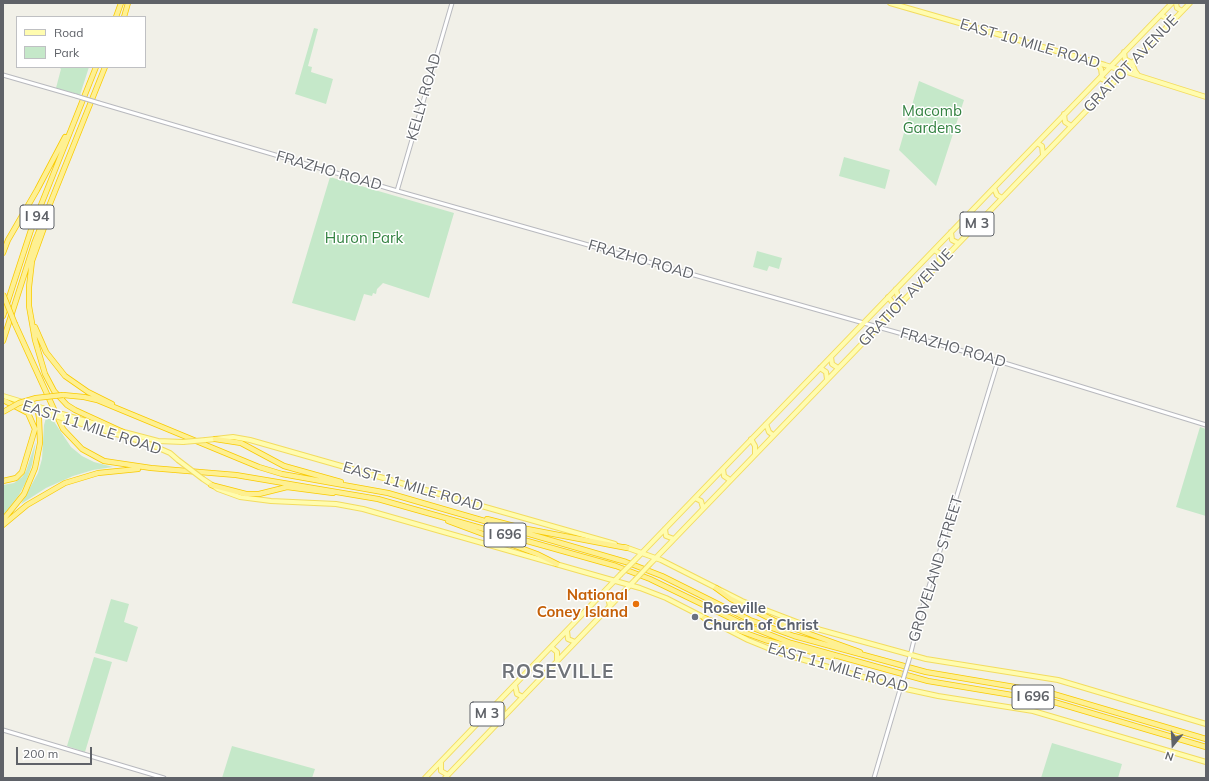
<!DOCTYPE html>
<html>
<head>
<meta charset="utf-8">
<style>
	body { margin:0 }
	#map { position:relative; width:1209px; height:781px; overflow:hidden; background:#f1f0e8; font-family:Mulish,sans-serif }
	canvas { display:block }
	.frame { position:absolute; inset:0; border:4px solid #5f6268; pointer-events:none }
	.legend { position:absolute; left:16px; top:16px; width:130px; height:52px; box-sizing:border-box; background:#fff; border:1px solid #bfc0c3; margin:0; padding:5px 7px; list-style:none; font-size:12px; color:#5f6268 }
	.legend li { display:flex; align-items:center; gap:8px; height:20px }
	.legend b { width:20px; border:1px solid #bfc0c3 }
	.north { position:absolute; left:1153px; top:725px; width:40px; height:40px; -webkit-text-stroke:3px #fff; paint-order:stroke; rotate:198deg; font-size:11px; font-weight:700; line-height:16px; text-align:center; color:#5f6268 }
	.north::after { content:''; display:block; margin:auto; width:14px; height:18px; background:#5f6268; clip-path:polygon(50% 0,100% 100%,50% 72%,0 100%) }
	.scale { position:absolute; left:16px; top:747px; width:76px; height:18px; box-sizing:border-box; border:2px solid #5f6268; border-top:0; padding-left:5px; font-size:12px; line-height:14px; white-space:nowrap; color:#5f6268; -webkit-text-stroke:3px #fff; paint-order:stroke }
</style>
</head>
<body>
<div id="map">
<canvas width="1209" height="781"></canvas>
<div class="frame"></div>
<ul class="legend">
<li><b style="height:5px;background:#fffcaf"></b>Road</li>
<li><b style="height:11px;background:#c5e8c9"></b>Park</li>
</ul>
<div class="north">N</div>
<div class="scale">200 m</div>
</div>
<script>
const g = document.querySelector('canvas').getContext('2d');
g.lineJoin = 'round';
function paint(path, color) {
  g.fillStyle = color;
  g.fill(path, 'evenodd');
}
function poly(rows) {
  const path = new Path2D();
  for (const r of rows) {
    path.moveTo(r[0], r[1]);
    for (let i = 2; i < r.length; i += 2) path.lineTo(r[i], r[i + 1]);
  }
  return path;
}
function trace(path, color, width, dash) {
  g.strokeStyle = color;
  g.lineWidth = width;
  g.lineCap = dash ? 'butt' : 'round';
  g.setLineDash(dash || []);
  g.stroke(path);
}
function drawText(font, color, halo, rows, align = 'center') {
  g.font = font + ' Mulish,sans-serif';
  g.lineWidth = 3;
  g.setLineDash([]);
  g.textBaseline = 'middle';
  g.strokeStyle = halo;
  g.fillStyle = color;
  for (const [text, x, y, turn = 0] of rows) {
    g.save();
    g.translate(x, y);
    g.rotate((+turn || 0) * Math.PI / 180);
    g.textAlign = isNaN(turn) ? turn : align;
    if (halo) g.strokeText(text, 0, 0);
    g.fillText(text, 0, 0);
    g.restore();
  }
}
paint(poly([
	[314,28,318,29,308,66,312,67,311,72,333,79,326,104,295,94],
	[59,67,89,67,80,95,56,88,61,69],
	[919,81,964,100,936,186,899,150],
	[844,157,890,170,885,189,839,176],
	[330,177,454,213,429,298,383,283,377,289,376,294,373,293,372,296,364,294,355,321,292,303],
	[757,251,782,258,779,269,769,266,767,271,753,267],
	[46,418,53,420,71,447,82,456,94,462,113,467,93,470,73,476,46,488,21,504,38,473,42,459,44,425],
	[1200,427,1206,429,1206,516,1176,507],
	[36,441,32,465,26,482,19,495,3,516,3,485,14,483,22,477,26,471],
	[111,599,129,604,124,622,138,627,127,662,95,653],
	[94,657,112,662,85,752,67,746],
	[1052,743,1122,764,1118,778,1041,778],
	[232,746,315,769,312,778,222,778]
]), '#c5e8c9');
const minor = poly([
	[3,75,76,96],
	[99,103,394,190,998,361,1206,425],
	[397,191,452,3],
	[909,660,920,616,998,361],
	[3,730,164,778],
	[874,778,902,683]
]);
const major = poly([
	[890,3,1105,65,1206,97],
	[1176,3,1177,8,1182,11],
	[1161,15,1166,18,1167,26],
	[1124,52,1125,59,1132,63],
	[1097,63,1101,69,1102,76],
	[1132,63,1135,71,1138,75],
	[1100,78,1106,81,1108,87],
	[1064,114,1065,122,1071,126],
	[1037,143,1042,146,1043,155],
	[994,188,997,195,1002,198],
	[951,232,952,240,958,243],
	[934,250,939,253,940,262],
	[896,289,898,298,903,301],
	[888,297,893,303,893,310],
	[831,357,832,364,838,368],
	[820,368,826,372,827,379],
	[3,396,46,409],
	[15,404,49,414],
	[62,414,110,428],
	[65,419,147,443,170,453,178,460],
	[766,424,769,432,773,435],
	[120,431,158,441,183,442],
	[751,439,755,446,755,454],
	[206,440,233,437,250,440,615,544],
	[723,469,724,476,730,480],
	[203,479,218,489,240,497,271,501,336,504,363,509,640,588,666,598,707,619],
	[695,498,701,501,703,508],
	[665,529,666,536,674,539],
	[625,547,661,560,742,601,810,627,926,659,1058,680,1206,724],
	[636,559,1172,3],
	[650,564,1190,3],
	[601,595,608,598,610,606],
	[715,623,748,640,780,653,901,688,938,696,1033,711,1206,762],
	[567,631,568,639,575,642],
	[551,647,557,652,557,660],
	[515,685,517,694,523,697],
	[497,704,503,708,503,717],
	[441,763,441,771,448,775],
	[425,778,620,575],
	[445,778,635,580]
]);
const highway = poly([
	[116,17,121,3],
	[124,17,128,3],
	[45,225,32,261,29,287,29,306,35,340,45,374,54,391,67,405,75,410,123,432],
	[3,253,8,240,37,190,65,137],
	[3,316,31,230,96,67],
	[15,324,63,429,82,449,104,461,151,468,236,475,378,499,616,566,650,579,743,624,791,643,928,681,1054,702,1206,747],
	[35,327,46,352,65,376,88,392,112,404],
	[3,341,35,241,105,67],
	[63,395,84,397,97,400,259,467,282,474,388,493,626,562,662,576,750,620,794,636,926,672,1050,693,1206,739],
	[215,439,241,443,284,466,341,482],
	[3,481,16,478,22,472,35,429,28,413,5,401],
	[211,485,246,494,259,494,287,487,333,493],
	[487,519,522,528,627,548],
	[3,520,24,494,35,468,40,443,39,418,37,406],
	[448,521,537,554,557,564],
	[3,525,27,505,65,483,98,473,138,469],
	[716,588,731,599,779,623,860,652],
	[704,618,765,640,832,657]
]);
trace(minor, '#b8b9be', 5);
trace(major, '#f3dc5f', 6);
trace(highway, '#f9ca00', 6);
trace(minor, '#fff', 3);
trace(major, '#fffcaf', 4);
trace(highway, '#fef092', 4.5);
const minorBridge = poly([
	[76,96,99,103],
	[902,683,909,660]
]);
const majorBridge = poly([
	[46,409,62,414],
	[49,414,65,419],
	[183,442,206,440],
	[178,460,203,479],
	[620,575,636,559],
	[635,580,650,564]
]);
const highwayBridge = poly([
	[3,294,15,324],
	[3,412,19,403,36,398,63,395]
]);
trace(minorBridge, '#b8b9be', 5, []);
trace(majorBridge, '#f3dc5f', 6, []);
trace(highwayBridge, '#f9ca00', 6, []);
trace(minorBridge, '#fff', 3);
trace(majorBridge, '#fffcaf', 4);
trace(highwayBridge, '#fef092', 4.5);
for (const [x, y, r, color] of [
	[636,604,4,"#e8710a"],
	[695,617,4,"#6b7280"]
]) {
  const dot = new Path2D();
  dot.arc(x, y, r, 0, 2 * Math.PI);
  g.fillStyle = color;
  g.fill(dot);
  trace(dot, '#fff', 1.5);
}
for (const [x, y, w] of [
	[37,217,34],
	[977,224,34],
	[505,535,42],
	[1033,697,42],
	[487,714,34]
]) {
  const box = new Path2D();
  box.roundRect(x - w / 2, y - 12, w, 24, 3);
  g.fillStyle = '#fff';
  g.fill(box);
  trace(box, '#5f6268', 1);
}
drawText('bold 14px', '#5f6268', null, [
	["I 94",37,217],
	["M 3",977,224],
	["I 696",505,535],
	["I 696",1033,697],
	["M 3",487,714]
]);
drawText('15px', '#5f6268', '#fff', [
	["EAST 10 MILE ROAD",1030,44,16],
	["GRATIOT AVENUE",1131,64,-46],
	["KELLY ROAD",424,97,-74],
	["FRAZHO ROAD",329,171,16],
	["FRAZHO ROAD",641,260,16],
	["GRATIOT AVENUE",906,298,-46],
	["FRAZHO ROAD",953,348,16],
	["EAST 11 MILE ROAD",92,428,18],
	["EAST 11 MILE ROAD",413,487,16],
	["GROVELAND STREET",936,569,-73],
	["EAST 11 MILE ROAD",838,668,16]
]);
drawText('15px', '#338241', '#fff', [
	["Macomb",932,111],
	["Gardens",932,128],
	["Huron Park",364,238]
]);
drawText('bold 15px', '#c56008', '#fff', [
	["National",628,595],
	["Coney Island",628,612]
], 'right');
drawText('bold 15px', '#5b616d', '#fff', [
	["Roseville",703,608],
	["Church of Christ",703,625]
], 'left');
g.letterSpacing = '1px';
drawText('bold 19px', '#70747a', '#fff', [
	["ROSEVILLE",558,672]
]);
g.letterSpacing = '0px';
</script>
</body>
</html>
